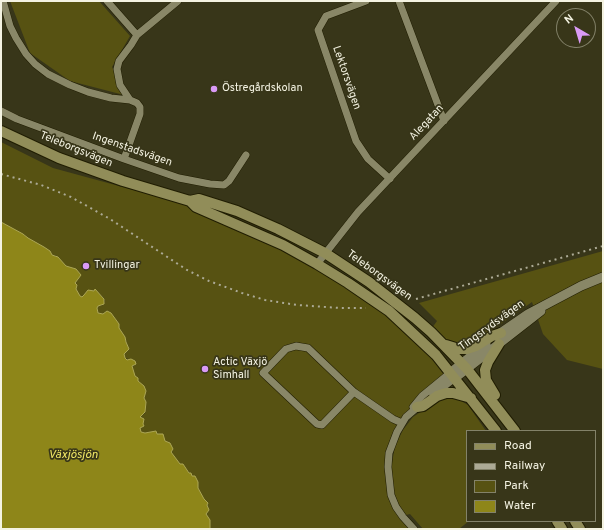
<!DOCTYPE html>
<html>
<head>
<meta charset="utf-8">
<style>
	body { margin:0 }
	#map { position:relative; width:604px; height:530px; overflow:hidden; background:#383619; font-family:Overpass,sans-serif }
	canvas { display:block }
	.frame { position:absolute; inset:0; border:2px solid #f4f3e2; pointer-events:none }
	.legend { position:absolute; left:466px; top:430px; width:130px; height:92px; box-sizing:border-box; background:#383619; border:1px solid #838269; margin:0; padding:5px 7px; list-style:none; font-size:12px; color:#f4f3e2 }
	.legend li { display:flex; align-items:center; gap:8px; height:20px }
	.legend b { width:20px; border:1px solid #838269 }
	.north { position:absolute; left:556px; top:8px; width:40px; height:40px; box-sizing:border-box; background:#383619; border:1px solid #838269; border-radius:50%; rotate:322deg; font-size:11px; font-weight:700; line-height:16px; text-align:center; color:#f4f3e2 }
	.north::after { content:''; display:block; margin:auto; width:14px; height:18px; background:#da9af6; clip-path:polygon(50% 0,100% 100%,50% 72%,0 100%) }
</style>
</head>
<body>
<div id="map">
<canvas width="604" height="530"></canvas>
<div class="frame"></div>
<ul class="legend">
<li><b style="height:5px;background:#918d59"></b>Road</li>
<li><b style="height:5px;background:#acaa95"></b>Railway</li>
<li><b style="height:11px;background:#575212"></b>Park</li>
<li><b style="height:11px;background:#8e8619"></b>Water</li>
</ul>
<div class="north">N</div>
</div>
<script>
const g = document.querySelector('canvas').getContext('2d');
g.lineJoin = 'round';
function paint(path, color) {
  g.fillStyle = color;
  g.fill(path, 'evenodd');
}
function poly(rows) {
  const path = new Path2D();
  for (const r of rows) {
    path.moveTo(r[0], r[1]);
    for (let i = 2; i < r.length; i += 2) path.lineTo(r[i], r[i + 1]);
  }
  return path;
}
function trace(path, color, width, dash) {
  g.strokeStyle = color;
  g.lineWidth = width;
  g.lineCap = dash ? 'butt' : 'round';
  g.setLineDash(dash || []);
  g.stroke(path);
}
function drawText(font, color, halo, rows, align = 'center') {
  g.font = font + ' Overpass,sans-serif';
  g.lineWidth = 3.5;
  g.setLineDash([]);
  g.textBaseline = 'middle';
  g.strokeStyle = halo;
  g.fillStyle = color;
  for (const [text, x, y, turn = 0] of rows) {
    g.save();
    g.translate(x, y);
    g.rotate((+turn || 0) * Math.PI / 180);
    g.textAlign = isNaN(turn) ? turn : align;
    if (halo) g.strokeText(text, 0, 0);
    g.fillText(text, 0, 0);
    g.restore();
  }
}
paint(poly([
	[10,1,99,1,130,36,112,67,124,95,70,81,30,53],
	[1,142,53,168,196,207,283,245,389,311,455,378,410,413,389,453,391,495,414,529,210,529,209,519,206,514,209,510,207,501,206,501,204,499,198,488,197,481,195,476,192,476,183,464,180,464,171,452,172,449,170,443,165,441,163,435,157,434,156,431,145,433,141,432,140,428,144,426,143,424,143,419,141,419,140,417,145,413,146,402,144,398,146,391,144,386,138,381,138,378,135,377,132,367,135,365,135,361,125,358,124,354,129,349,125,338,119,328,119,324,111,313,107,312,103,314,98,313,97,309,98,306,103,305,105,301,104,298,95,289,94,291,88,290,84,295,82,297,80,296,76,289,77,285,75,283,81,275,76,269,66,266,59,258,55,255,52,255,50,251,44,247,27,238,25,235,1,222],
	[603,251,603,369,567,360,543,334,532,302,475,342,461,348,453,347,432,328,437,321,419,303],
	[446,397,456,398,468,405,486,431,467,431,467,521,469,521,459,529,423,529,410,514,406,515,399,505,394,493,390,479,392,463,395,446,403,430,413,417,437,401]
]), '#575212');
const water = poly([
	[1,222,23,234,28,238,44,247,50,251,52,255,58,257,66,266,76,269,81,275,75,283,77,285,76,289,80,296,82,297,84,295,88,290,94,291,95,289,104,299,104,304,98,306,97,308,98,313,103,314,107,311,111,313,119,324,119,328,125,337,126,342,129,349,124,354,125,358,127,360,131,359,135,361,136,364,132,366,135,376,138,378,138,381,144,386,146,391,144,398,146,402,145,412,140,417,144,419,143,424,144,426,140,428,141,432,145,433,156,431,157,434,163,434,165,441,170,443,173,449,171,452,180,464,183,464,189,473,191,473,192,476,195,476,198,482,198,488,204,499,208,503,207,505,209,510,206,514,210,520,210,529,1,529,1,222]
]);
paint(water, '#8e8619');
trace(water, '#ada755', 1);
const minor = poly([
	[3,1,10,26,16,38,26,54,35,64,48,74,70,85,88,92,111,98,130,100],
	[107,1,137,35,131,45,119,61,117,69,120,85,130,100,137,103,140,107,140,114,124,159],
	[366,1,326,16,318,30,356,141,368,159,390,179],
	[399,1,444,121],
	[137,35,178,1],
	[1,111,17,119,124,159,179,178,210,184,224,185,229,181,246,155],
	[317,264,358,212,556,1],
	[354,392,308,348,296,346,286,349,263,373,317,424,322,425,354,392,393,419,402,423],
	[433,395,455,378],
	[413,407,422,396,450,373],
	[414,529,403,517,396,507,391,495,388,467,389,453,397,432,406,417,420,405]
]);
const tertiary = poly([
	[496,336,528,314,581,286,603,277],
	[450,373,486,344],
	[455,378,541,311]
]);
const secondary = poly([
	[1,131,59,158,123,181,190,201,199,199,237,211,278,229,325,253,369,282,415,318,431,332,467,369,515,431],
	[190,201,196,207,283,245,317,264,348,283,389,311,436,355,496,431],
	[446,345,459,349,467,349,476,346,492,336,501,333],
	[495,395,486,380,485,370,488,362,499,344],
	[417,407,423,406,437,396,446,393,453,393,471,398],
	[557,521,562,529],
	[575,521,580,529]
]);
trace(minor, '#201d02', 8);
trace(tertiary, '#201d02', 10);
trace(secondary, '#201d02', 12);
trace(minor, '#898767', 7);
trace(tertiary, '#898767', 9);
trace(secondary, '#918d59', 10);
trace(poly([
	[1,174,41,185,71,197,110,219,187,270,209,281,242,293,265,300,297,305,340,308,366,308],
	[416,299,603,246]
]), '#acaa95', 2, [2, 4]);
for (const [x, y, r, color] of [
	[214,89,4,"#da9af6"],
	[86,266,4,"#da9af6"],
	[205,369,4,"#da9af6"]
]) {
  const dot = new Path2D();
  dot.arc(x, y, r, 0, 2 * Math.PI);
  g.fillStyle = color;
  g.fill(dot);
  trace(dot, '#383619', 1.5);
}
drawText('11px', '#f4f3e2', '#383619', [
	["Lektorsvägen",346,78,71],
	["Alegatan",427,123,-47],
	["Teleborgsvägen",76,150,22],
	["Ingenstadsvägen",132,150,19],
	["Teleborgsvägen",379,276,36],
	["Tingsrydsvägen",492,326,-36]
]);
drawText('11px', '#f4f3e2', '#383619', [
	["Östregårdskolan",222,89],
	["Tvillingar",94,266],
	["Actic Växjö",213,363],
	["Simhall",213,376]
], 'left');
drawText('italic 12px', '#f2e865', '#383619', [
	["Växjösjön",73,456]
]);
</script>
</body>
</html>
